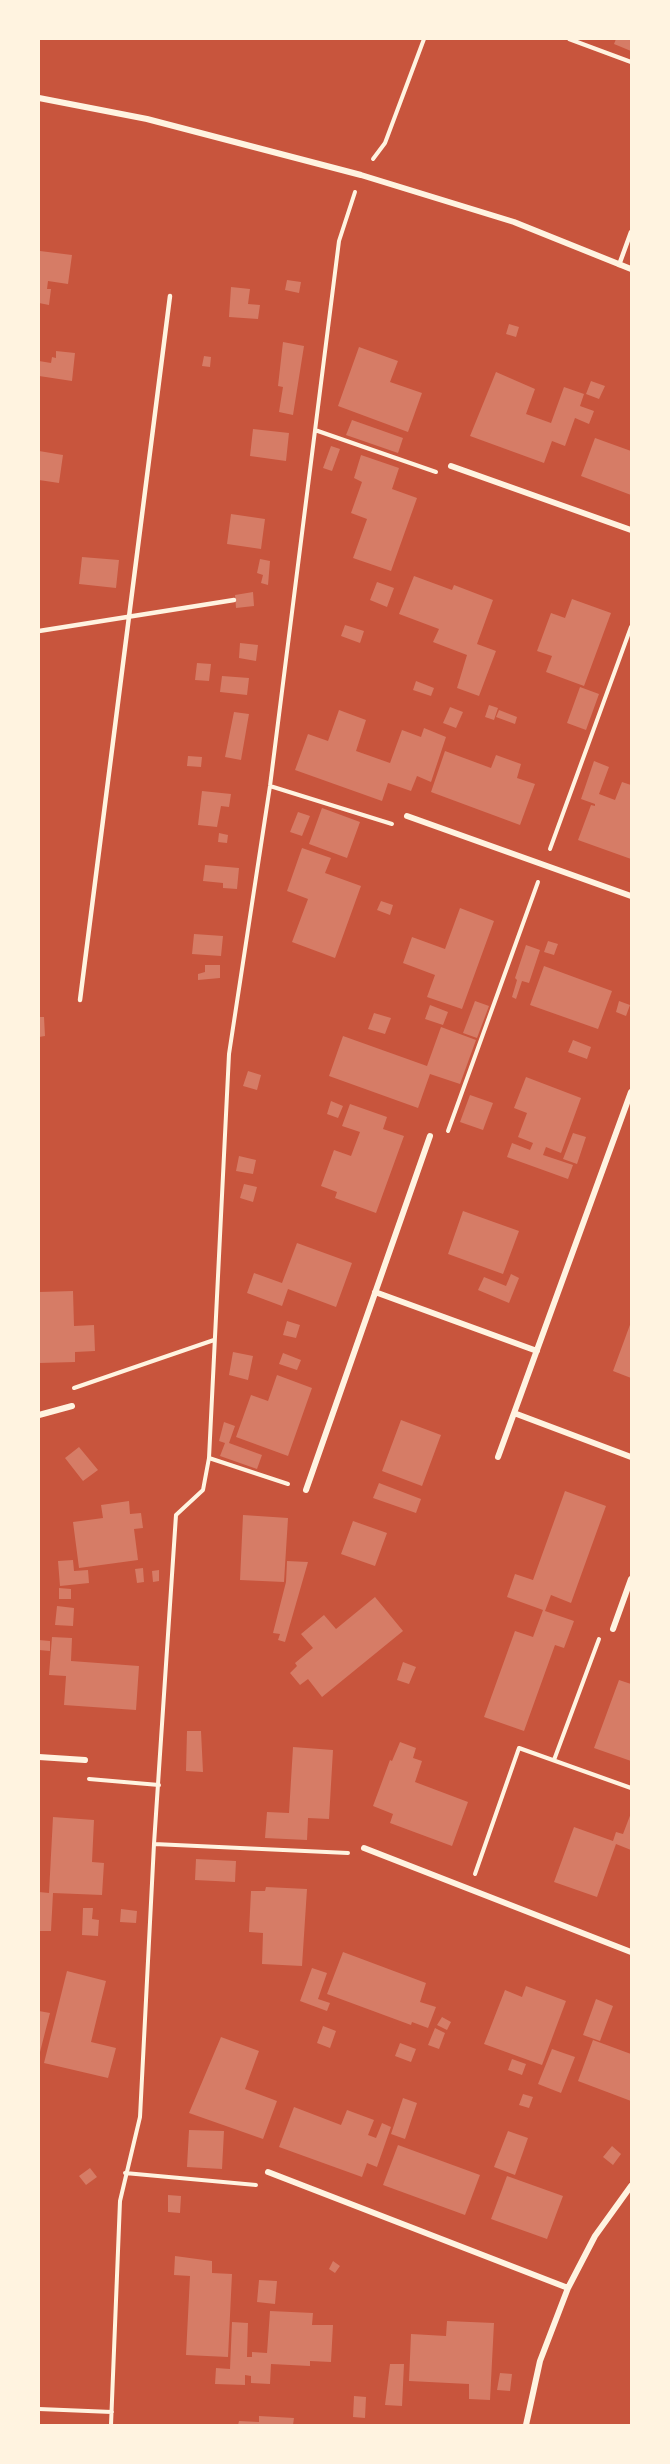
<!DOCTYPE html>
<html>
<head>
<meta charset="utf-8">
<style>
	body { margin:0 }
	#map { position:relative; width:670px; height:2464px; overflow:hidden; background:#c8553d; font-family:Literata,serif }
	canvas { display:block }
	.frame { position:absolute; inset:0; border:40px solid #fff3e0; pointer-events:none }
</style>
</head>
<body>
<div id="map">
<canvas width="670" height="2464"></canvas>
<div class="frame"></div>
</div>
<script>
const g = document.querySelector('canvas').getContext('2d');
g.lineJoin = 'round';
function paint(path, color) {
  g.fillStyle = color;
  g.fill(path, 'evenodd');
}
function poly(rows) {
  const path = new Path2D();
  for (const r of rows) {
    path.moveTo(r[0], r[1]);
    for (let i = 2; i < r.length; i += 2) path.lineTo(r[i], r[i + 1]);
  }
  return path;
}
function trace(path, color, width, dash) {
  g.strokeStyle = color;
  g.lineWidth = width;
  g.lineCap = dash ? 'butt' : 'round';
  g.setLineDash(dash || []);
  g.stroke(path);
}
paint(poly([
	[616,39,631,39,631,51,614,44],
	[40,251,72,255,68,284,48,281,47,289,51,289,49,305,39,303],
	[287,280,301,282,299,293,285,290],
	[231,287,250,289,248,304,260,305,258,319,229,317],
	[509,324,519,327,516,337,506,334],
	[283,342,304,346,293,415,279,412,283,387,278,386],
	[359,347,398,361,390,382,422,393,408,432,338,406],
	[56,351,75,353,72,381,39,376,39,361,51,363,52,357,56,358],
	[204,356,211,357,210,367,202,366],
	[496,372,535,389,526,414,551,423,564,387,584,394,580,406,594,411,589,424,575,418,565,446,552,441,544,463,470,436],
	[591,381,605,386,599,399,586,394],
	[352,420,403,438,398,453,346,435],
	[253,429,289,433,286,461,250,456],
	[595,438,631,451,631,495,581,476],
	[331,446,340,449,332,471,323,468],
	[39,451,63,455,59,483,39,480],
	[361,455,399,468,392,489,417,498,391,571,353,558,367,519,351,513,362,482,354,478],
	[231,514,265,519,261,549,227,544],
	[82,557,119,560,116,588,79,584],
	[260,559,270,561,268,585,261,583,263,575,257,573],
	[414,576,452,590,454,585,493,600,477,644,496,651,479,696,457,688,467,655,433,642,439,629,399,614],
	[377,582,394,588,387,607,370,600],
	[253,592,254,606,236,608,235,595],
	[572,599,611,613,584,686,546,672,552,656,537,651,551,613,565,618],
	[345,625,364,631,360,643,341,636],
	[240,643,258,645,256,661,239,658],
	[197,663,211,664,209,681,195,680],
	[222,676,249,678,247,695,220,692],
	[416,681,434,688,431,696,413,690],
	[580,687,599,694,586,730,567,723],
	[489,705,498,708,494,720,485,717],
	[450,707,463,712,456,728,443,723],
	[339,710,366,720,356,751,390,763,402,730,421,737,424,728,446,737,431,782,417,776,411,791,388,783,382,801,295,770,308,734,328,741],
	[499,710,517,717,515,724,496,717],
	[234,712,249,714,241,760,225,757],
	[445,751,491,768,496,755,521,764,517,778,535,784,520,825,431,792],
	[188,756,202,757,201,767,187,766],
	[594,761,609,767,599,794,615,800,622,782,631,785,631,859,578,840,591,805,595,806,595,804,581,799],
	[202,791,231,794,229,807,221,806,217,827,198,825],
	[322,808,360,822,347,858,309,844],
	[298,812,310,816,302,836,290,832],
	[219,833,228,835,227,843,218,842],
	[302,848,331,858,325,873,361,886,335,958,292,942,308,899,287,891],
	[205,865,239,868,237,889,223,888,223,883,203,881],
	[381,901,393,905,390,915,377,910],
	[460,908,494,921,462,1009,427,997,435,975,403,963,412,937,445,949],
	[194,934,223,936,221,956,192,954],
	[548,941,558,944,554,955,544,952],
	[526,945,540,950,529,983,522,981,516,999,512,997,517,980,515,978],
	[205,965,220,965,220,978,198,980,198,974,205,972],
	[544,966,612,991,598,1029,530,1005],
	[475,1001,489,1006,477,1038,463,1033],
	[619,1001,630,1005,626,1016,616,1012],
	[430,1005,448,1012,443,1025,425,1019],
	[374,1013,391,1018,385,1034,368,1029],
	[39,1017,44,1017,45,1036,39,1037],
	[441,1027,476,1040,460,1084,430,1074,418,1108,329,1076,343,1036,427,1066],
	[573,1040,591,1047,587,1059,568,1052],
	[248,1071,261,1075,257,1090,243,1086],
	[526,1077,581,1098,561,1153,546,1147,543,1155,573,1165,568,1179,507,1157,512,1143,530,1150,533,1143,518,1137,527,1113,514,1108],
	[470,1095,493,1103,483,1130,460,1122],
	[331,1101,343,1106,338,1118,327,1114],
	[350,1104,387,1117,383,1129,404,1136,376,1213,335,1198,337,1192,321,1186,334,1150,351,1156,360,1132,342,1126],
	[573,1133,586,1137,577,1164,563,1159],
	[239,1156,256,1160,253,1174,236,1171],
	[244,1184,257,1187,253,1202,240,1198],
	[463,1211,519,1231,503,1274,448,1254],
	[297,1243,352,1263,336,1307,288,1289,282,1306,247,1293,254,1273,282,1283],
	[511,1274,519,1278,509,1303,478,1290,484,1277,506,1286],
	[73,1291,74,1326,94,1325,95,1351,75,1352,75,1362,39,1363,39,1292],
	[287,1321,300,1325,296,1338,283,1335],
	[631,1322,631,1378,613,1371],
	[233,1352,253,1356,248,1380,229,1375],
	[283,1353,301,1360,297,1370,279,1364],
	[277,1375,312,1388,288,1456,236,1437,251,1395,268,1401],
	[401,1420,441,1435,422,1486,382,1471],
	[224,1422,235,1426,229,1443,262,1455,257,1469,220,1456,225,1443,219,1441],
	[79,1447,98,1470,83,1481,65,1458],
	[379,1483,421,1499,416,1513,373,1498],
	[565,1491,606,1506,571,1603,551,1595,545,1611,574,1621,564,1648,555,1645,524,1731,484,1717,515,1631,533,1637,543,1610,507,1597,515,1574,533,1580],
	[129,1501,130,1514,141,1513,143,1528,134,1529,138,1560,79,1568,73,1522,103,1518,101,1505],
	[243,1515,288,1518,284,1582,240,1580],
	[353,1521,387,1533,375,1566,341,1554],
	[73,1560,74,1571,88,1570,89,1583,60,1586,58,1561],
	[287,1561,308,1562,285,1642,278,1640,280,1634,273,1633,286,1582],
	[143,1568,144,1582,137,1583,135,1569],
	[159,1570,159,1581,153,1582,152,1571],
	[59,1588,71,1589,71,1599,59,1599],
	[375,1597,403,1631,322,1697,308,1679,300,1685,290,1673,297,1666,295,1663,313,1648,301,1634,324,1615,336,1629],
	[57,1606,74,1608,73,1626,55,1625],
	[52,1637,72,1638,71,1661,139,1666,136,1710,64,1705,66,1676,49,1675],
	[39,1640,50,1641,50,1651,39,1650],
	[403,1662,416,1667,409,1684,397,1680],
	[619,1680,631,1684,631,1761,594,1748],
	[187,1731,201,1731,203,1772,186,1771],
	[400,1742,416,1748,413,1758,422,1761,415,1782,468,1802,452,1846,390,1823,393,1814,373,1806,390,1760,392,1761],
	[293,1747,333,1750,329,1819,308,1818,307,1840,265,1838,267,1812,289,1813],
	[631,1813,631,1850,616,1844,597,1897,554,1882,574,1827,613,1841,616,1832,623,1834],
	[53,1817,94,1820,92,1862,104,1863,102,1895,53,1893,51,1931,39,1931,39,1892,49,1893],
	[196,1859,236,1861,235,1882,195,1880],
	[266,1887,307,1889,302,1966,262,1964,263,1933,249,1932,251,1891,265,1891],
	[83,1908,93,1908,92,1919,99,1920,98,1936,82,1935],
	[121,1909,137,1911,136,1923,120,1922],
	[343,1952,426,1983,420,2002,436,2007,428,2028,412,2022,411,2025,327,1994],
	[312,1968,327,1973,318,1999,330,2003,327,2011,300,2001],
	[67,1971,106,1981,91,2042,116,2048,108,2078,44,2063],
	[526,1986,566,2001,542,2065,484,2044,505,1990,522,1997],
	[596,1999,613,2006,600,2041,583,2035],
	[39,2011,50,2013,40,2052,39,2052],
	[442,2017,451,2022,447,2030,437,2025],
	[323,2026,336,2031,330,2048,317,2043],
	[435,2028,445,2033,439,2049,428,2045],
	[221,2037,259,2051,245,2089,277,2101,263,2139,189,2113],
	[593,2040,631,2054,631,2101,578,2081],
	[400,2043,416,2049,411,2062,395,2056],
	[552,2049,575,2057,561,2093,538,2084],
	[512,2059,526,2064,522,2075,508,2070],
	[523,2094,533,2097,529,2108,519,2105],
	[403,2098,417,2103,405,2139,391,2134],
	[294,2107,341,2125,347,2110,374,2120,368,2135,376,2138,382,2123,391,2127,377,2167,367,2163,362,2177,279,2147],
	[189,2130,224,2131,222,2169,187,2167],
	[508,2131,528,2138,515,2175,494,2167],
	[398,2145,480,2175,465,2215,383,2185],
	[612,2146,621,2154,613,2165,603,2157],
	[90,2168,97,2177,86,2185,79,2176],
	[507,2176,563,2196,547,2239,491,2219],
	[168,2195,181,2196,180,2213,168,2212],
	[175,2256,212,2261,212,2273,232,2274,228,2357,186,2355,190,2276,174,2275],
	[333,2261,340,2266,335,2273,329,2269],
	[259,2280,277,2281,275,2304,257,2302],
	[270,2311,313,2313,312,2325,333,2325,331,2362,310,2361,310,2366,271,2364,270,2384,251,2383,251,2376,245,2375,245,2385,215,2384,216,2368,230,2369,232,2322,248,2323,247,2357,252,2357,252,2352,267,2353],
	[447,2321,494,2323,490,2400,469,2399,469,2384,409,2381,411,2334,446,2336],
	[390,2364,404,2364,402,2406,385,2405],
	[500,2373,512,2374,510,2391,497,2390],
	[354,2396,366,2397,365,2418,353,2417],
	[259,2416,294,2418,293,2425,238,2425,239,2421,259,2422]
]), '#d67c66');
trace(poly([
	[569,39,631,62],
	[373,159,385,143,424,39],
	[315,430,436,472],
	[270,786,392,824],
	[550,849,631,627],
	[448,1131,538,882],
	[74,1388,214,1340],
	[209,1458,288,1484],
	[554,1760,599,1639],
	[89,1779,159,1785],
	[154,1844,348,1853],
	[475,1874,519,1748,631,1788],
	[125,2173,256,2185],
	[39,2409,112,2412],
	[111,2425,120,2201,140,2117,154,1844,176,1515,203,1490,209,1458,229,1054,270,786,339,241,355,192]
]), '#fff3e0', 4);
trace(poly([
	[619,265,631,232],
	[39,631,234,600],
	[80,1000,170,296]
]), '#fff3e0', 4.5);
trace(poly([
	[39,98,147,119,361,175,514,222,631,269],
	[451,466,631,530],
	[407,816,631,896],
	[375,1292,537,1351],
	[514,1413,631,1457],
	[39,1415,72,1406],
	[498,1457,631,1092],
	[306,1490,430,1136],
	[613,1629,631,1579],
	[39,1757,85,1760],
	[364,1848,631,1952],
	[268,2172,568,2288],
	[526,2425,540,2361,568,2288,595,2236,631,2186]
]), '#fff3e0', 6);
</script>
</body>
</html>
